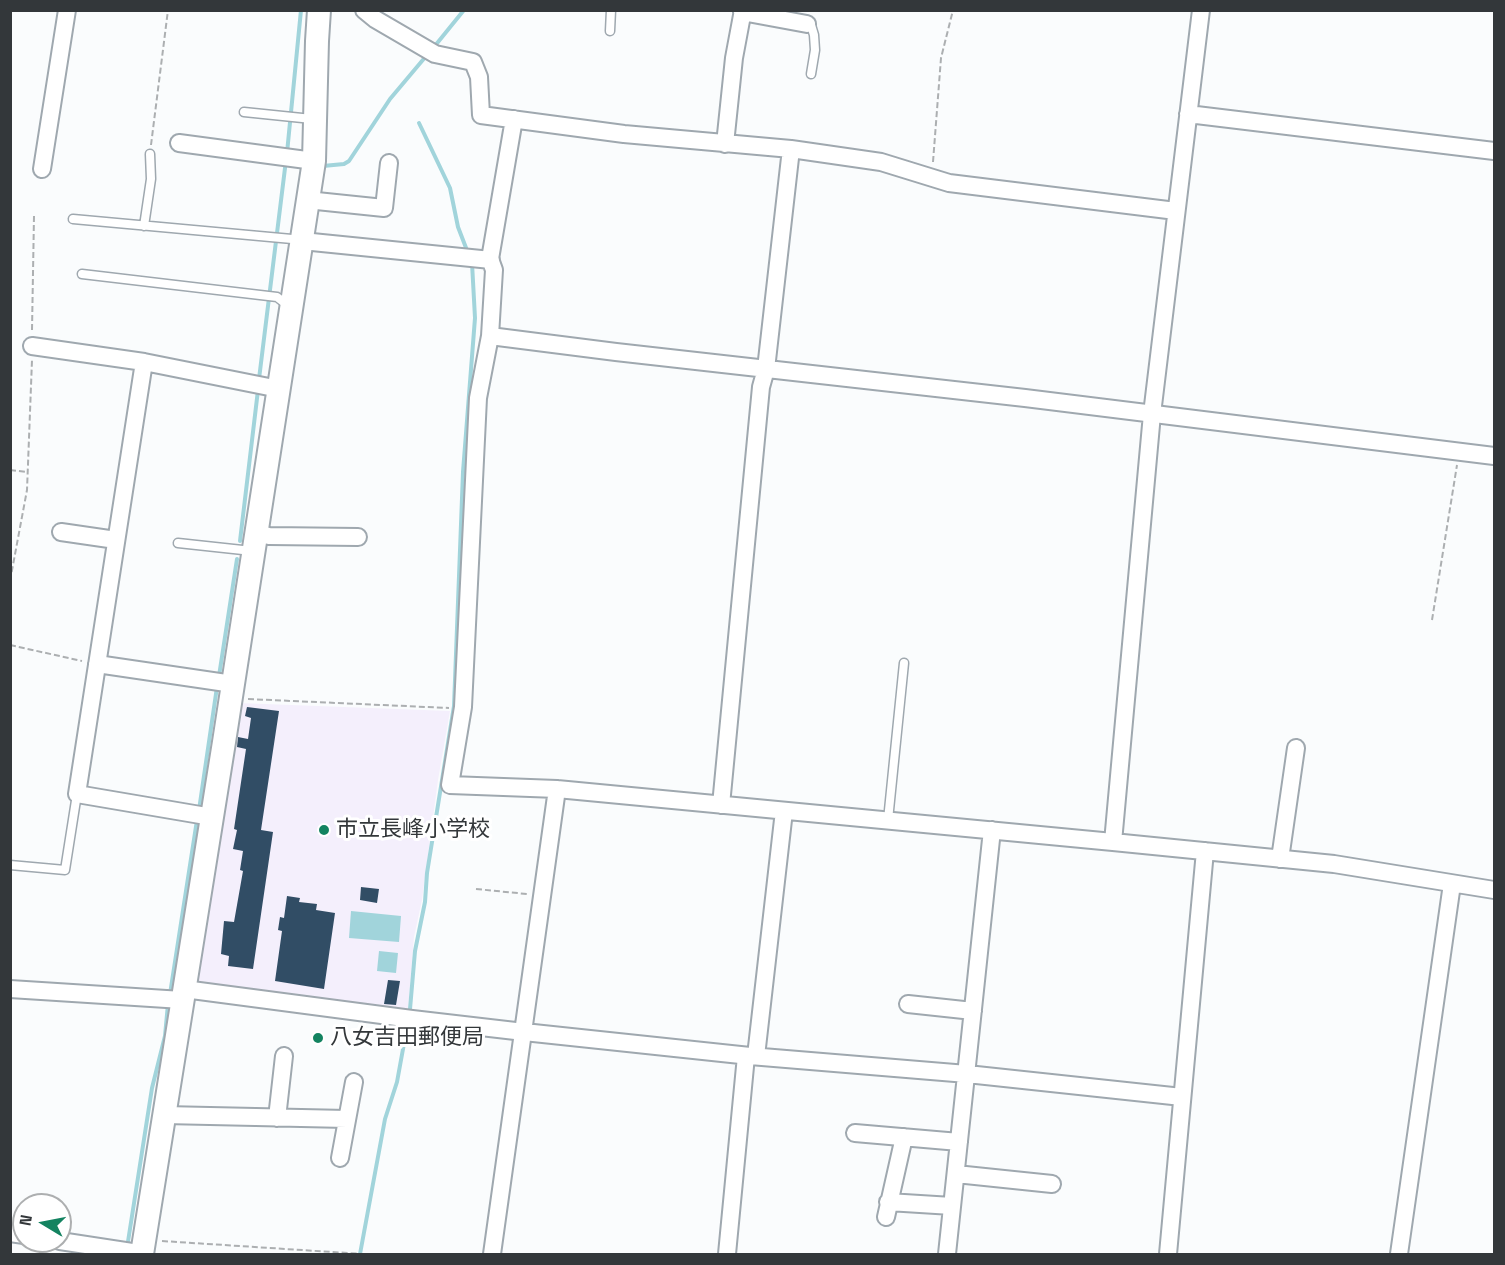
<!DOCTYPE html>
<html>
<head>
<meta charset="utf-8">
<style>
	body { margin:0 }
	#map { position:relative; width:1505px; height:1265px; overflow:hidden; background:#fafcfd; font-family:"Space Grotesk",sans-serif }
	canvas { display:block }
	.frame { position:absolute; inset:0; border:12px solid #33373a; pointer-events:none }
	.north { position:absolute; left:12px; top:1193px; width:60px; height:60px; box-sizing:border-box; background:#fff; border:2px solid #adafb0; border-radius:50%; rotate:280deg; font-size:16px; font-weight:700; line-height:24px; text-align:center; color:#33373a }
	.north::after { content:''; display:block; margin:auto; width:21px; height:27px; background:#138360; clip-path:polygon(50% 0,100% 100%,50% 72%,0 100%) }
</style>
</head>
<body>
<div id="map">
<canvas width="1505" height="1265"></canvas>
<div class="frame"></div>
<div class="north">N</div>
</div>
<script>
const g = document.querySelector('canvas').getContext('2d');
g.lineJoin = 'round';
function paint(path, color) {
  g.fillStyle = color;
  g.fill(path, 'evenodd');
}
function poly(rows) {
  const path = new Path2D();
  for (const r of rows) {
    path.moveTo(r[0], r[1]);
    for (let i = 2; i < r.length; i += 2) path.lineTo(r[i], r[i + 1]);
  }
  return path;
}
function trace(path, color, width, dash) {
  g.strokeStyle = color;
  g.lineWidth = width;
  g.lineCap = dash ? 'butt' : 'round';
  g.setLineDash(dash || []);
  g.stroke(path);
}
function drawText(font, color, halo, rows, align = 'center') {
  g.font = font + ' "Space Grotesk","Noto Sans JP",sans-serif';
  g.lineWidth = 6;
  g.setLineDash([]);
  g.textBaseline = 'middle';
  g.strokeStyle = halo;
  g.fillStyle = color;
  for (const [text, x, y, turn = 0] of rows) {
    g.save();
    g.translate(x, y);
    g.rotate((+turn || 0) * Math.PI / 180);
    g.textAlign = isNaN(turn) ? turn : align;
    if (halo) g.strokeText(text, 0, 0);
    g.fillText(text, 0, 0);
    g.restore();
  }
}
paint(poly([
	[238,703,450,711,438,780,422,900,414,937,408,1010,199,982,193,977]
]), '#f4effc');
paint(poly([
	[351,911,401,916,399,942,349,938],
	[379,951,398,953,396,973,377,971]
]), '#a1d4db');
trace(poly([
	[434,47,464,10],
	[419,123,450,188,458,227,468,253],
	[287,153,301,10],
	[323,167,323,166,344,164,349,161,390,99,427,55],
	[259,379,286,160],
	[240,541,258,390],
	[219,676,237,559],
	[199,810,217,687],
	[170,994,197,820],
	[410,1009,415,951,425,902,427,873,454,706,463,472,475,318,472,263],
	[127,1248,152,1088,165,1036,168,1004],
	[360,1254,385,1119,397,1082,407,1027]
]), '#a1d4db', 4);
paint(poly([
	[247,707,279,711,261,830,273,832,253,969,228,966,229,956,221,954,224,921,234,922,243,871,240,870,243,851,233,849,237,830,234,829,246,749,237,747,238,737,248,739,251,718,245,716],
	[361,887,379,889,377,903,360,900],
	[287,896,300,898,299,902,317,904,316,910,335,913,324,989,275,981,282,931,278,930,280,917,284,918],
	[388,980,400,981,396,1005,384,1004]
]), '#314d65');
const lane = poly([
	[807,24,811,25,814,35,815,50,811,74],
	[610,31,611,10],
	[244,112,312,119],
	[73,219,292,239],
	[144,226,151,179,150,154],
	[82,274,277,297,290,307],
	[178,543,252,551],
	[888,820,904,663],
	[10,865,65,870,77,794]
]);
const street = poly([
	[364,10,375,19,435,54,473,62,479,77,481,115,624,134,791,149,881,162,949,183,1176,211],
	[742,12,807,24],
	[1188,114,1494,151],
	[514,119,490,259,494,270,490,336,478,398,463,707,450,785,557,789,1113,842,1334,864,1494,890],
	[179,143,314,161],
	[725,144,734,58,743,10],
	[42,169,67,10],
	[307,200,384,208,389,163],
	[302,241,491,260],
	[490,336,616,352,1025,398,1494,456],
	[32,346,144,362,279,389],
	[144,362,77,794,212,817],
	[61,532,116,540],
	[256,533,269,536,358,537],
	[97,664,233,684],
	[721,805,761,387,766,369,791,149],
	[1113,842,1152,414,1201,10],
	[1280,859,1296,748],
	[10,989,182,1000],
	[184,989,412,1019,524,1032,750,1056,967,1074,1182,1097],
	[908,1004,973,1011],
	[756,1056,784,811],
	[164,1115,347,1119],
	[277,1118,284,1056],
	[855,1133,959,1142],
	[340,1158,354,1082],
	[956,1174,1052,1184],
	[888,1202,952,1206],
	[886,1217,904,1137],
	[10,1233,24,1235],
	[60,1241,132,1252],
	[492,1254,557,789],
	[727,1254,746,1056],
	[947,1254,992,830],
	[1168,1254,1205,851],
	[1399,1254,1452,884]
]);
const secondary = poly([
	[142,1254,224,742,314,161,317,41,319,10]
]);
trace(lane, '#9fa8af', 11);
trace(street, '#9fa8af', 20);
trace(secondary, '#9fa8af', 26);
trace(poly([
	[151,145,168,10],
	[933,162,941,58,953,10],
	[32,330,34,216],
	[10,470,28,472],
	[10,581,27,490,32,360],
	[1432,620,1457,465],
	[10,645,82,661],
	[248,699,449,708],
	[476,889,527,894],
	[162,1241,363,1254]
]), '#acafb1', 2, [6, 3]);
trace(lane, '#fff', 8);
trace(street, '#fff', 16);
trace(secondary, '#fff', 22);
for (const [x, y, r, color] of [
	[324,830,6,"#138360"],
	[318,1038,6,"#138360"]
]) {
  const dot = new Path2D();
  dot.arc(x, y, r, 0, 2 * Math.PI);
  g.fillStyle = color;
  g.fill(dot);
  trace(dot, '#fff', 2);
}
drawText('22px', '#33373a', '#fff', [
	["市立長峰小学校",336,830],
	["八女吉田郵便局",330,1038]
], 'left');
</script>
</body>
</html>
